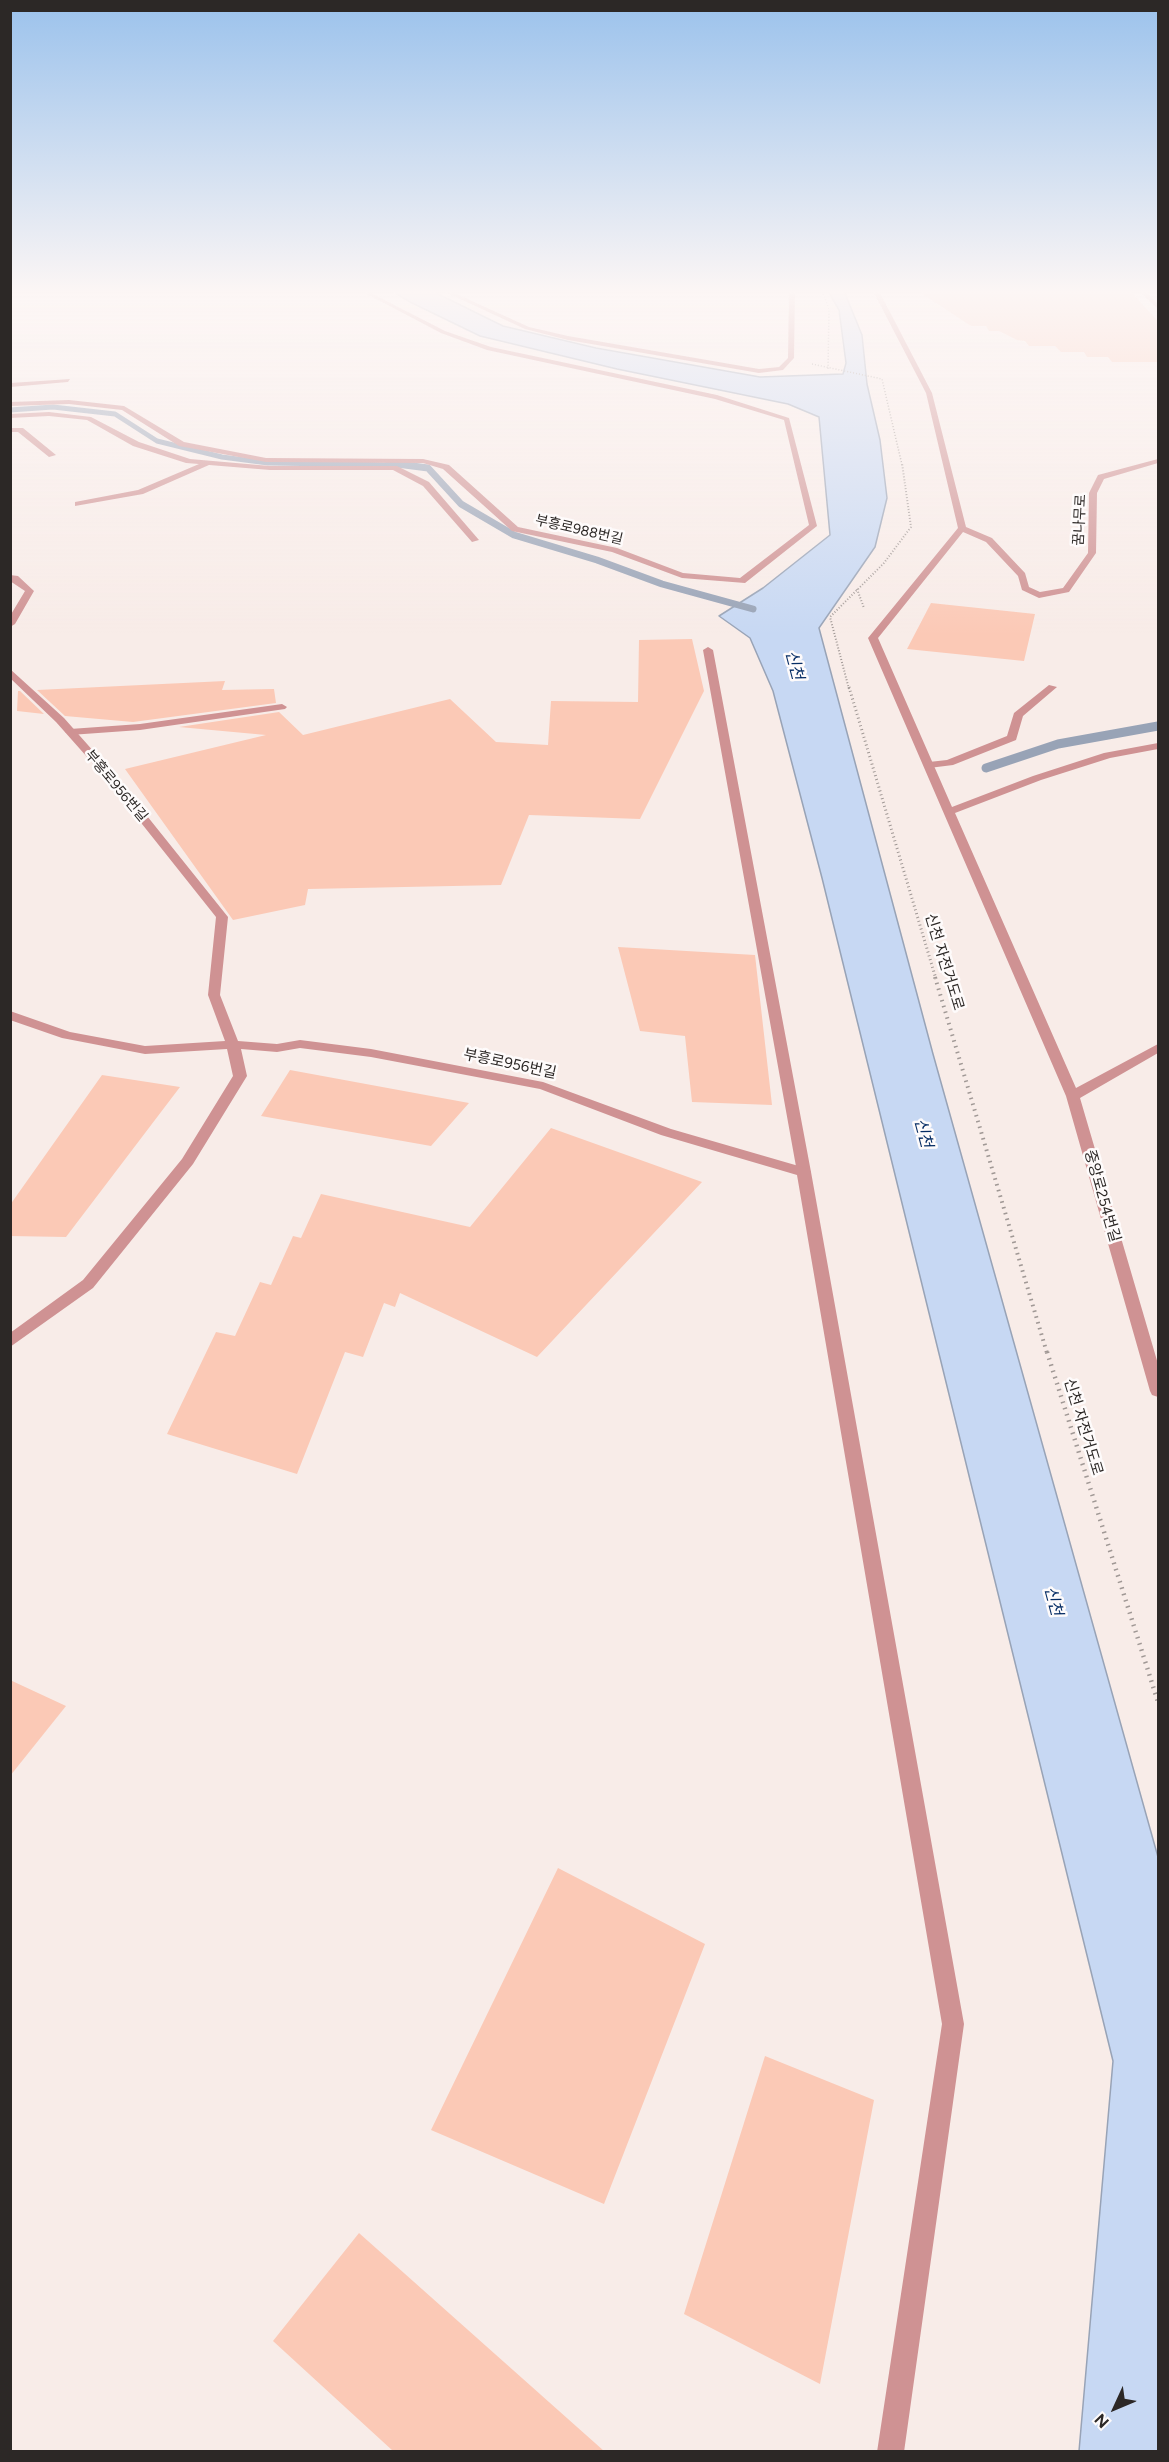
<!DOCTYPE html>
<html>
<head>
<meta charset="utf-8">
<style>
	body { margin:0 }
	#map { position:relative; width:1169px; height:2462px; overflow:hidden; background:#f8ece8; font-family:Figtree,sans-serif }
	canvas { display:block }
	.frame { position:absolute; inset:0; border:12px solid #2c2826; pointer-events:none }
	.north { position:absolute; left:1085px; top:2378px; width:60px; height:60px; -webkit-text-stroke:4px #fefbfb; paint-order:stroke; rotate:226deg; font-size:16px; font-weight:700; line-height:24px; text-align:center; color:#2c2826 }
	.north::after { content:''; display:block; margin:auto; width:21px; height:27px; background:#2c2826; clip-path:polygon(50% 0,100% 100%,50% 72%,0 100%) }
</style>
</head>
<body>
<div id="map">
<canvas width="1169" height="2462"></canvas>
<div class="frame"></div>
<div class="north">N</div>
</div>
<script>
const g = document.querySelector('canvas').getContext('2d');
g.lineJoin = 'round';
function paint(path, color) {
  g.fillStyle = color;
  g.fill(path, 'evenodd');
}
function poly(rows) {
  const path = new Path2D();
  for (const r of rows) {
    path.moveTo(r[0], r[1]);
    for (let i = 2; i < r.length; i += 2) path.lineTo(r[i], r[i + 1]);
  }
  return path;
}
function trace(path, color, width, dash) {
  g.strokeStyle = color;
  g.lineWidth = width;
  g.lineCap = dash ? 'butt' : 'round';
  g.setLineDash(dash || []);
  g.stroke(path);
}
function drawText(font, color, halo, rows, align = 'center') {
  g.font = font + ' Figtree,"Noto Sans KR",sans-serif';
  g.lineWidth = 5;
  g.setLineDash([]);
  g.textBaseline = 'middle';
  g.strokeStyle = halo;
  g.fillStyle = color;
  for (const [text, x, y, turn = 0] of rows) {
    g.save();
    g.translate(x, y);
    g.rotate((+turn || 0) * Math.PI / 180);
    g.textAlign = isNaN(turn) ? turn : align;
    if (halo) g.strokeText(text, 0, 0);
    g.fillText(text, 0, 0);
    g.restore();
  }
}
const water = poly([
	[392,291,432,291,503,326,596,348,760,377,843,374,846,363,839,310,828,291,844,291,862,335,867,384,880,440,887,498,875,547,819,628,933,1054,1158,1857,1158,2451,1079,2451,1113,2061,822,878,773,691,750,638,719,616,763,588,830,535,819,417,788,404,617,369,480,336,410,302,392,291]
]);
paint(water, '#c7d8f3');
trace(water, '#98a3b6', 1.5);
trace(poly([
	[10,410,53,407,115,414,157,441,222,457,268,463,401,465]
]), '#98a3b6', 5);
trace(poly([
	[389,463,428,468,461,504,514,535,597,560,662,584,753,609]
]), '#98a3b6', 7);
trace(poly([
	[986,768,1058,744,1158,726]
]), '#98a3b6', 9);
paint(poly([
	[918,291,1130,291,1158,321,1158,362,1112,362,1108,357,1087,357,1084,352,1061,352,1055,346,1029,346,1025,341,1017,340,999,331,989,331,986,326,971,326],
	[931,603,1035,614,1024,661,907,649],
	[692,639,704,691,640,819,529,815,501,885,308,889,305,905,233,920,125,769,266,735,179,727,279,712,303,735,450,699,496,742,548,745,551,701,638,702,639,640],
	[225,681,222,690,274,689,276,703,133,722,65,716,37,690],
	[18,691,20,691,44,714,17,711],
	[618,947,755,955,772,1105,692,1102,685,1036,640,1031],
	[290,1070,469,1103,431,1146,261,1116],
	[102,1075,180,1087,66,1237,10,1236,10,1205],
	[551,1128,702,1182,537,1357,400,1293,395,1307,384,1303,363,1357,345,1352,297,1474,167,1434,216,1332,235,1336,260,1282,271,1285,293,1236,301,1238,321,1194,470,1227],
	[10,1680,66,1706,10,1776],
	[558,1868,705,1944,604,2204,431,2130],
	[765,2056,874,2100,820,2384,684,2314],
	[359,2233,604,2451,393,2451,273,2341]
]), '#fbc9b6');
trace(poly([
	[822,291,829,309,828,369],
	[812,364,882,379,902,465]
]), '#a09895', 1.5, [1, 2]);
trace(poly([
	[857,589,864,608],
	[849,689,830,617,884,563,911,527,902,463]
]), '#a09895', 2, [1, 2]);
trace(poly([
	[849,687,936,979]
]), '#a09895', 3, [1, 3]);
trace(poly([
	[935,977,1047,1353]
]), '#a09895', 4, [1.5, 4.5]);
trace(poly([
	[1047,1352,1158,1702]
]), '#a09895', 4.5, [1.5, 5]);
paint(poly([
	[1139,291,1145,291,1158,304,1158,309,1139,291],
	[70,379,68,382,10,387,10,383,70,379],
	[49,412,91,417,139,442,190,459,270,466,397,466,429,482,479,540,472,542,423,486,393,470,270,470,209,465,143,494,75,506,75,502,138,490,199,464,186,463,133,446,87,420,49,416,10,418,10,414,49,412],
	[10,428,23,428,56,455,49,457,18,432,10,432,10,428],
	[708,647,713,650,811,1172,804,1177,797,1172,703,650,708,647],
	[1049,685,1057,687,1023,716,1016,740,953,765,929,768,924,765,929,762,947,760,1007,736,1014,713,1049,685],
	[282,704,287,707,285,709,140,730,70,735,65,732,70,729,140,724,282,704]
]), '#cf9293');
paint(poly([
	[361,291,367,291,445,331,491,347,717,395,789,418,817,526,745,583,682,578,612,552,512,531,443,469,423,463,266,462,179,446,122,410,69,404,10,406,10,402,69,400,124,406,184,442,266,458,423,459,449,465,518,527,617,548,683,573,740,578,809,525,784,420,715,399,487,350,441,333,361,291],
	[443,291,450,291,529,327,568,336,759,369,779,367,788,358,789,291,795,291,794,358,783,370,759,373,568,340,525,329,443,291],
	[873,291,879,291,932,393,966,527,992,538,1025,573,1029,587,1040,592,1063,588,1088,553,1089,493,1098,475,1158,459,1158,463,1104,479,1097,493,1096,553,1069,592,1039,598,1022,590,1018,576,986,542,963,532,878,638,952,807,1033,776,1104,753,1158,743,1158,749,1110,758,1041,780,955,813,1076,1088,1158,1044,1158,1053,1080,1098,1158,1364,1158,1397,1152,1395,1150,1391,1066,1096,868,638,958,528,926,393,873,291],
	[10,575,18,576,34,591,15,624,10,627,10,616,25,591,10,581,10,575],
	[10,669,64,718,111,771,228,917,220,995,238,1041,277,1044,300,1040,371,1049,543,1082,671,1129,809,1169,811,1172,964,2024,904,2452,877,2452,942,2024,797,1175,661,1135,540,1089,371,1057,300,1048,277,1052,241,1049,247,1076,193,1164,93,1288,10,1347,10,1333,83,1280,182,1159,233,1076,227,1049,145,1054,62,1038,10,1020,10,1011,70,1032,145,1046,225,1041,208,995,216,917,103,775,56,722,10,678,10,669]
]), '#cf9293');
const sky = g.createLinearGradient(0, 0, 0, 635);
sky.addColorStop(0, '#9bc2ec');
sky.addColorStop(0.46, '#fcf6f5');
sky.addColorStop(1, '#fcf6f500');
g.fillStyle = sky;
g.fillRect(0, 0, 1169, 635);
drawText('14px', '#2c2826', '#fefbfb', [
	["꿈나무로",1080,520,-87],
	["부흥로988번길",579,530,13],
	["부흥로956번길",116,786,50]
]);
drawText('15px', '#2c2826', '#fefbfb', [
	["신천 자전거도로",944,962,73],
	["부흥로956번길",510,1064,12],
	["중앙로254번길",1102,1196,74],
	["신천 자전거도로",1083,1427,73]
]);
drawText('italic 16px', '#052c64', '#fefbfb', [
	["신천",794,665,75],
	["신천",923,1133,75],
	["신천",1053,1601,75]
]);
</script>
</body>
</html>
